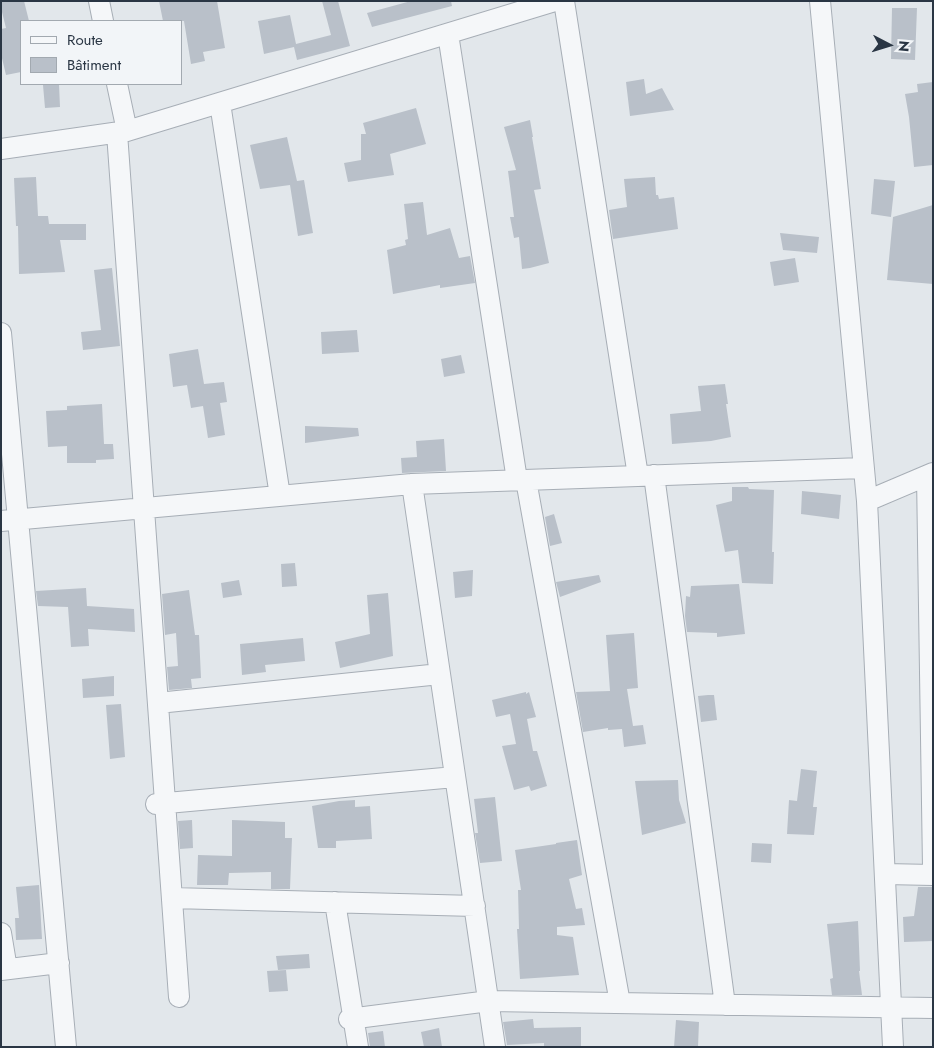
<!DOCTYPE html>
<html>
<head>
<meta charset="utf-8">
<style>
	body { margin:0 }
	#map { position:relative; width:934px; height:1048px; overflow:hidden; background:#e2e7eb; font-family:Jost,sans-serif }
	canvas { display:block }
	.frame { position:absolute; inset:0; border:2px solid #2a3644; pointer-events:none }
	.legend { position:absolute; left:20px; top:20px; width:162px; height:65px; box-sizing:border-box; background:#f2f5f8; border:1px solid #a2a9b0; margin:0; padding:6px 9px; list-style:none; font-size:15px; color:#2a3644 }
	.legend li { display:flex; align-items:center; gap:10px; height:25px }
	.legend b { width:25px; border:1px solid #a2a9b0 }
	.north { position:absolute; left:864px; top:20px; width:50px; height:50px; -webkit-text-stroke:4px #f2f5f8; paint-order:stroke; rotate:95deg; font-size:14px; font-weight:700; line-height:20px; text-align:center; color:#2a3644 }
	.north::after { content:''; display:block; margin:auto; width:18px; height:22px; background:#2a3644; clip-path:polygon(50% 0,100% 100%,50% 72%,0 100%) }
</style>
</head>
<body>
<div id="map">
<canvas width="934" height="1048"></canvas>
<div class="frame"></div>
<ul class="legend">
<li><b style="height:6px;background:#f5f7f9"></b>Route</li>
<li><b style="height:14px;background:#b9c0c9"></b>Bâtiment</li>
</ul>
<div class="north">N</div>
</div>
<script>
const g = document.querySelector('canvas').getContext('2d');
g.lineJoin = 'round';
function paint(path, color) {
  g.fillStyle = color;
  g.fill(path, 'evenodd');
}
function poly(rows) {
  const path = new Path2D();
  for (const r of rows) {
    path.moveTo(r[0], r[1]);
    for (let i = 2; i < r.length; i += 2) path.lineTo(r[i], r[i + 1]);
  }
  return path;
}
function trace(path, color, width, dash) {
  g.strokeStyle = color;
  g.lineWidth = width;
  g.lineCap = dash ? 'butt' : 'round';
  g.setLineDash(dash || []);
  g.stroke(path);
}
paint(poly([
	[1,1,24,1,29,21,21,21,21,72,6,75,1,54,1,29,6,28,1,8],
	[159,1,217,1,225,48,203,52,205,61,191,64,184,21,163,21],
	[322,1,338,1,350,46,297,60,294,47,264,54,258,21,290,15,296,44,331,35],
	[411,1,451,1,452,6,372,27,367,13],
	[892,8,917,8,915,60,891,59],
	[644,79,646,94,662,88,674,110,630,116,626,82],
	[933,82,933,165,914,167,909,117,905,94,918,92,917,84],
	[59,84,60,107,45,108,43,85],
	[416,108,426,144,390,154,394,175,348,182,344,163,361,160,361,134,366,134,363,123],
	[530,120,533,137,532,137,541,189,534,190,549,263,530,268,522,269,519,237,514,238,510,217,514,217,508,171,516,170,504,127],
	[287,137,297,181,304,180,313,233,298,236,290,185,260,189,250,145],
	[36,177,38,216,48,216,49,224,86,224,86,240,60,240,65,272,19,274,18,226,16,226,14,178],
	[655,177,656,195,658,195,659,199,674,197,678,229,613,239,609,210,627,207,624,179],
	[874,179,895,181,891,217,871,214],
	[423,202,427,235,450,228,459,258,470,256,475,283,440,288,440,285,393,294,387,250,406,245,405,240,408,239,404,204],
	[933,205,933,284,887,280,893,217],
	[780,233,819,237,817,253,783,250],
	[795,258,799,282,774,286,770,262],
	[112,268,120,346,83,350,81,332,101,330,94,270],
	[357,330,359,352,322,354,321,332],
	[198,349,204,384,224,382,227,402,220,403,225,435,208,438,203,406,191,408,187,385,173,387,169,354],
	[461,355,465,373,444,377,441,359],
	[725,384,728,404,726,404,731,437,711,441,672,444,670,414,701,411,698,386],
	[102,404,104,444,113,444,114,459,96,460,96,463,67,463,67,446,48,447,46,411,67,410,67,406],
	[305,426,358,428,359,436,305,443],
	[444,439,446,471,402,473,401,458,417,457,416,441],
	[732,487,748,487,749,489,774,490,772,552,774,552,773,584,742,583,738,550,725,552,716,505,732,501],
	[802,491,841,495,839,519,801,514],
	[554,514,562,543,550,546,545,517],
	[295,563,297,586,282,587,281,564],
	[473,570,472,596,455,598,453,572],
	[599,575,601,582,560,597,556,582],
	[239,580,242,595,223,598,221,583],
	[739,584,745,634,717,637,717,633,687,632,685,616,686,596,690,597,691,586],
	[86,588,87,606,134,609,135,632,88,629,89,646,71,647,68,607,38,606,36,591],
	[189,590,195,635,199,635,201,678,191,679,192,688,169,690,167,667,178,666,176,633,165,635,162,594],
	[388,593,393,656,340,668,335,642,370,634,367,595],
	[634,633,638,688,627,689,633,726,643,725,646,744,624,747,622,729,608,730,608,728,583,732,576,692,610,691,606,635],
	[303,638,305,661,265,665,266,672,242,675,240,644],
	[114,676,114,696,83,698,82,679],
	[526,692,526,694,529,692,536,717,527,719,533,751,537,751,547,786,531,791,529,786,514,790,502,746,516,744,510,714,496,717,492,700],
	[708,695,714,695,717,720,701,722,698,696],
	[121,704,125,757,110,759,106,705],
	[801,769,817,771,813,807,817,807,814,835,787,834,789,800,797,801],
	[678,780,679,800,686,823,642,835,635,781],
	[495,797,502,861,480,863,475,833,478,833,474,799],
	[355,800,355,807,370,806,372,839,336,841,336,848,318,848,312,806,339,801],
	[192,820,193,848,180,849,178,821],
	[232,820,285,822,285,838,292,838,290,889,271,889,271,872,229,873,228,885,197,885,198,855,232,856],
	[577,840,582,875,569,879,576,909,582,908,585,925,557,927,557,935,573,937,579,975,520,979,517,929,519,929,518,890,521,890,515,850,556,844,556,843],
	[752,843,772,844,771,863,751,862],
	[39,885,42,939,16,940,15,918,19,918,16,887],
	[918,887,933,887,933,941,904,942,903,917,914,916],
	[858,921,860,971,859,971,862,995,832,995,830,979,833,978,827,924],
	[309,954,310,968,278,970,276,956],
	[286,970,288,991,269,992,267,971],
	[533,1019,534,1028,581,1027,581,1047,544,1047,544,1043,507,1045,503,1022],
	[676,1020,699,1022,698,1047,674,1047],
	[439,1028,442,1047,424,1047,421,1032],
	[383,1031,385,1047,370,1047,368,1033]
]), '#b9c0c9');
const street = poly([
	[99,1,103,21],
	[564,1,638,476],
	[820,1,867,501,893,1047],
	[448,34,517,480],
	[220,103,280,496],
	[127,131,555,1],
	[117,133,179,997],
	[1,149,127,131,117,84],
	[1,333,66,1047],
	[654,475,725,1005],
	[927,476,933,868],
	[526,480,620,1003],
	[412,484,495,1047],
	[867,501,933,473],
	[1,521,412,484,863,468],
	[158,703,440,674],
	[156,804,455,777],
	[885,874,933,875],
	[172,898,475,906],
	[335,902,358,1047],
	[1,933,7,969],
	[1,970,59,963],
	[349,1019,489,1001,933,1008]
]);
trace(street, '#a7aeb6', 22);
trace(street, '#f5f7f9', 20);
</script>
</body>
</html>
